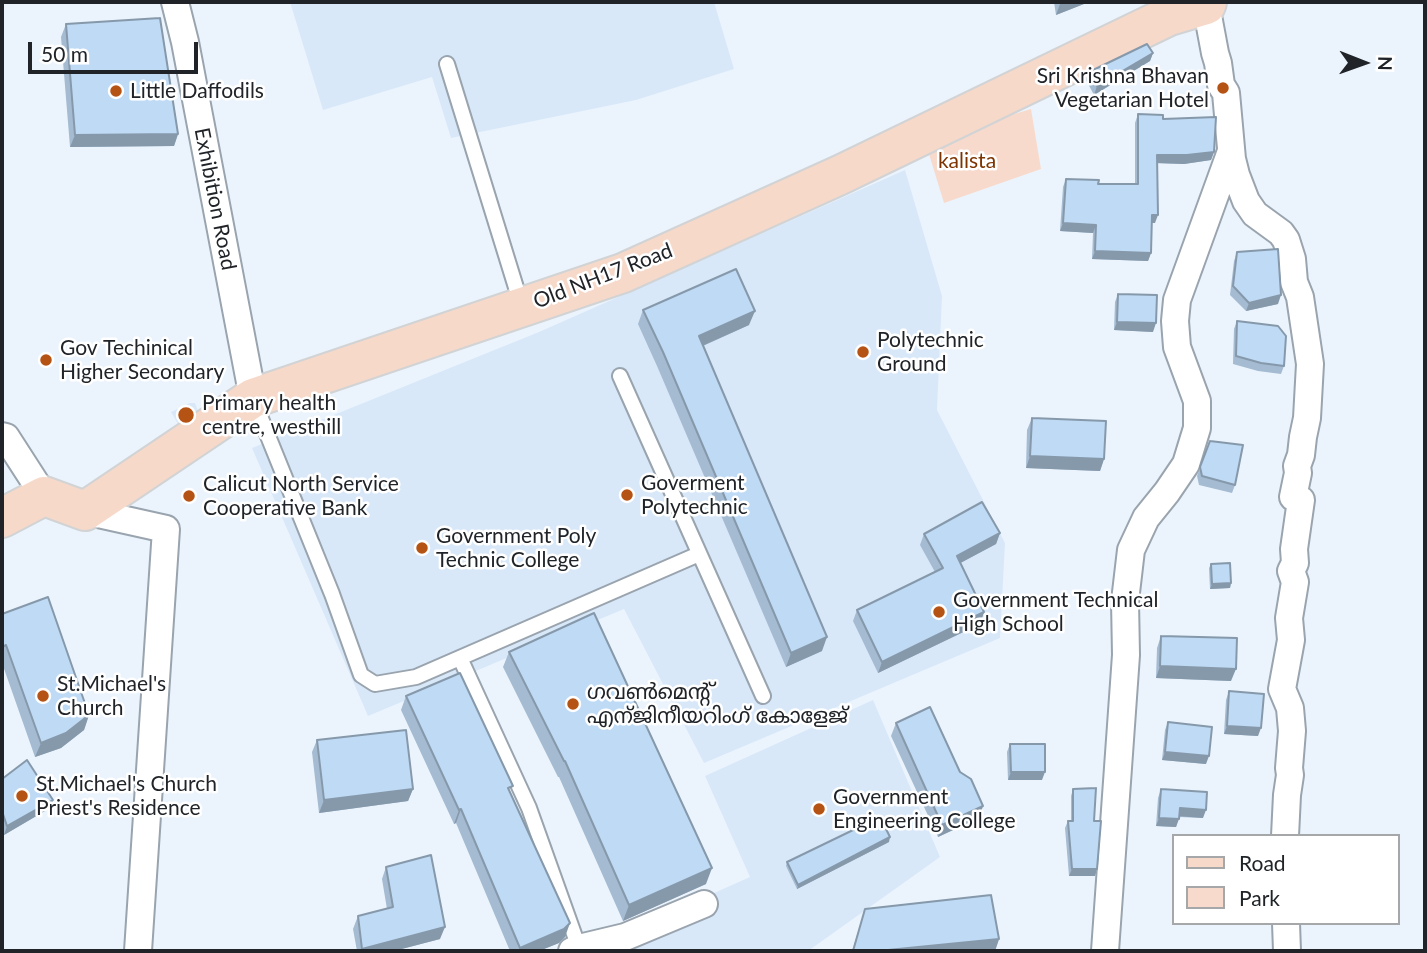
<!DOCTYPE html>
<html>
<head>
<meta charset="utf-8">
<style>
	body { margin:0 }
	#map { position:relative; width:1427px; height:953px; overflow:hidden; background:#ebf4fd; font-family:Lato,sans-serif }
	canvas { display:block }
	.frame { position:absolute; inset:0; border:4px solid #202428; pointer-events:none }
	.legend { position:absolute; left:1172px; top:834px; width:228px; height:91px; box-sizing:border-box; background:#fff; border:2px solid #a6a7a9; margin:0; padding:9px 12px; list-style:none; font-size:21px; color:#202428 }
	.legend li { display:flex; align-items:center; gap:14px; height:35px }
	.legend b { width:35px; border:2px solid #a6a7a9 }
	.north { position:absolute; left:1329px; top:28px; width:70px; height:70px; -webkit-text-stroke:5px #fff; paint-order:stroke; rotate:91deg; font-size:19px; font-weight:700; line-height:28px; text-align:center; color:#202428 }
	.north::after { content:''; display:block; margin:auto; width:24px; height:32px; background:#202428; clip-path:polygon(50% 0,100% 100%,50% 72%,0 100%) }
	.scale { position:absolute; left:28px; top:42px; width:170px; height:32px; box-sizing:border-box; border:4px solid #202428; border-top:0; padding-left:9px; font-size:21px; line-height:24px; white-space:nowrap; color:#202428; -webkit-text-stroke:5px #fff; paint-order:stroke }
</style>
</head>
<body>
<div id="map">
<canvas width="1427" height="953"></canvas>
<div class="frame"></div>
<ul class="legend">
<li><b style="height:9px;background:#f7d9ca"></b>Road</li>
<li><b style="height:19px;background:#f8dacc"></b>Park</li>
</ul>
<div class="north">N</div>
<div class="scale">50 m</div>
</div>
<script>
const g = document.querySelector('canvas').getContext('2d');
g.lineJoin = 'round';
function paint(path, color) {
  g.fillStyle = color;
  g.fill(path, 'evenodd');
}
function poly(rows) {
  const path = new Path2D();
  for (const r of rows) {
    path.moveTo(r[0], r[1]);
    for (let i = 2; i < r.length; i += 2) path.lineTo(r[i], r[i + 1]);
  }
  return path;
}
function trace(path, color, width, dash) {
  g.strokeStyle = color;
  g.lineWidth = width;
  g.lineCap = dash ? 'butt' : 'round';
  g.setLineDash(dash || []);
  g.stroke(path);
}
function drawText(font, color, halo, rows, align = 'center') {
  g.font = font + ' Lato,"Noto Sans Malayalam",sans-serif';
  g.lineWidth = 5;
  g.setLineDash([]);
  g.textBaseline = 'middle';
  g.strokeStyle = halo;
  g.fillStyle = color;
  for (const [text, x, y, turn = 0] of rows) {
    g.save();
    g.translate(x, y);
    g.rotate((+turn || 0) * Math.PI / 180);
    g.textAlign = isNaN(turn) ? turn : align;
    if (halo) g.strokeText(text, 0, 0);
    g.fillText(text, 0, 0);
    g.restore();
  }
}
paint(poly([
	[290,2,714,2,734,69,636,100,451,138,432,77,323,110],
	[905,170,942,296,937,410,1005,543,1000,638,704,763,624,609,368,716,252,448,539,332],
	[190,403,195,403,201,419,181,429,171,412],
	[873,700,940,857,808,951,584,951,750,877,705,776]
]), '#d8e8f9');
paint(poly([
	[1031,109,1041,169,944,203,925,141]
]), '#f8dacc');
const lane = poly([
	[447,64,522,307],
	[620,376,763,696],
	[253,399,332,594,361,675,375,684,416,677,699,554],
	[460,658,529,808,579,948]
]);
const street = poly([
	[175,2,185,42,253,398],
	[1204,2,1209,21,1215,53,1218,63,1221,85,1226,93,1232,159,1236,175,1246,201,1255,214,1281,233,1286,240,1292,259,1294,282,1300,297,1310,364,1307,418,1303,437,1301,455,1297,466,1298,473,1293,497,1301,500,1294,549,1295,563,1291,571,1295,582,1289,618,1291,640,1282,689,1290,708,1292,731,1289,768,1290,775,1287,795,1285,836],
	[2,436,6,437,44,496],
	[85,511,166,529,138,951],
	[1286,923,1287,951],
	[572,951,579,948,625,937,704,904],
	[1105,951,1126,655,1125,601,1131,550,1146,518,1167,492,1186,464,1197,428,1197,401,1177,347,1175,321,1177,300,1231,151]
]);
const primary = poly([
	[2,518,44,496,85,511,253,398,623,273,840,175,1169,16,1206,5,1207,2]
]);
trace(lane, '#99a4ae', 18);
trace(street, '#99a4ae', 30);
trace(primary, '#d2d3d4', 42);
trace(lane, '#fff', 14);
trace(street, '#fff', 26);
trace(primary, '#f7d9ca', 38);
paint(poly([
	[1054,2,1089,2,1056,15],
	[66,24,178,134,174,146,70,147,61,37],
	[1153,53,1150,61,1094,95,1086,80,1089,72],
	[1138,114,1163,119,1214,152,1211,160,1184,164,1157,163,1155,223,1152,223,1151,253,1148,261,1092,259,1093,233,1060,231,1063,187,1066,179,1098,184,1135,184,1135,123],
	[1237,252,1278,304,1246,311,1230,295,1234,261],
	[1118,294,1153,332,1114,330,1115,302],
	[643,310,749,325,703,346,822,651,786,667,657,366,638,324],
	[1237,321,1284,366,1281,374,1258,371,1233,364,1234,329],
	[1032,418,1104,459,1100,471,1026,468,1027,430],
	[1210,441,1235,485,1232,493,1199,485,1197,476],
	[1000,533,996,544,960,563,984,612,980,624,878,673,853,621,857,610,935,572,920,545,924,534],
	[1211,564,1231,583,1230,588,1210,589,1209,568],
	[2,614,89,715,84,730,61,748,35,757,2,663],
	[1161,636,1231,681,1156,678,1157,648],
	[509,652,706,884,623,921,559,777,558,777,503,667],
	[1229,691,1258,736,1224,734,1226,700],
	[406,696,510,793,565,937,559,943,539,951,510,951,456,823,454,824,401,710],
	[1168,722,1206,764,1162,760,1165,730],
	[896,723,979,818,938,837,891,736],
	[317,740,413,789,408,801,319,813,312,752],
	[1010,744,1042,780,1008,780,1007,752],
	[2,779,53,800,50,808,4,835,2,827],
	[1073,789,1094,821,1097,869,1095,876,1069,876,1065,828,1068,821,1071,821,1071,796],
	[1161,789,1203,818,1179,817,1176,827,1156,826,1158,798],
	[889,842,797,889,786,866,787,862],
	[386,867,440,939,394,951,357,951,353,929,358,916,387,909,382,879],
	[865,909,999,939,995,951,852,951]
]), '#a4bbd2');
paint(poly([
	[1065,2,1089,2,1056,15,1060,4],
	[1153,53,1150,61,1094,95,1097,86],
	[178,134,174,146,70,147,75,135],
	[1214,152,1211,160,1184,164,1154,163,1157,155],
	[1152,215,1158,215,1155,223,1149,223],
	[1063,223,1096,225,1093,233,1060,231],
	[1095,251,1151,253,1148,261,1092,259],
	[1281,295,1278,304,1246,311,1249,303],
	[755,311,749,325,693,350,699,336],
	[1117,322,1156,323,1153,332,1114,330],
	[1030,456,1104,459,1100,471,1026,468],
	[1000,533,996,544,953,567,957,556],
	[1231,583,1230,588,1210,589,1212,584],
	[984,612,980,624,878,673,882,662],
	[827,637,822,651,786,667,791,653],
	[1160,666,1236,669,1231,681,1156,678],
	[89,715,84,730,61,748,35,757,41,743],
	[1227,726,1261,728,1258,736,1224,734],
	[1165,752,1209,756,1206,764,1162,760],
	[1011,772,1045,772,1042,780,1008,780],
	[413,789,408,801,319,813,324,800],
	[53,800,50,808,4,835,7,826],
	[983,806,979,818,938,837,942,825],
	[1180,808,1206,810,1203,818,1177,816],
	[461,809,456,823,454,824,459,810],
	[1159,818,1179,819,1176,827,1156,826],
	[890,837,889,842,797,889,798,885],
	[712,868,706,884,623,921,629,905],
	[1072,869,1097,869,1095,876,1069,876],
	[570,923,565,937,559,943,539,951,518,951,520,948],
	[445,927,440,939,394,951,361,951,362,949],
	[999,939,995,951,878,951]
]), '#8699ab');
const building = poly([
	[160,18,178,134,75,135,66,24,160,18],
	[1147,44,1153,53,1097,86,1089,72,1147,44],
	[1138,114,1163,115,1163,119,1216,117,1214,152,1187,155,1157,155,1158,215,1152,215,1151,253,1095,251,1096,225,1063,223,1066,179,1099,180,1098,184,1138,184,1138,114],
	[1278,249,1281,295,1249,303,1233,286,1237,252,1278,249],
	[736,269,755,311,699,336,827,637,791,653,663,352,643,310,736,269],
	[1118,294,1157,295,1156,323,1117,322,1118,294],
	[1237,321,1278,326,1286,336,1284,366,1261,363,1236,356,1237,321],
	[1032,418,1106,421,1104,459,1030,456,1032,418],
	[1210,441,1243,445,1235,485,1202,476,1200,467,1210,441],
	[982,502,1000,533,957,556,984,612,882,662,857,610,943,568,924,534,982,502],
	[1230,563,1231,583,1212,584,1211,564,1230,563],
	[48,597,89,715,66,733,41,743,6,645,2,647,2,614,48,597],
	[594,613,712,868,629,905,565,761,564,761,509,652,594,613],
	[1161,636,1237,638,1236,669,1160,666,1161,636],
	[460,673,513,786,508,788,570,923,564,929,520,948,461,809,459,810,406,696,460,673],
	[1229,691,1264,694,1261,728,1227,726,1229,691],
	[930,707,960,772,971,779,983,806,942,825,896,723,930,707],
	[1168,722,1212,727,1209,756,1165,752,1168,722],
	[406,730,413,789,324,800,317,740,406,730],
	[1010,744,1045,744,1045,772,1011,772,1010,744],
	[27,760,53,800,7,826,2,811,2,779,27,760],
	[1096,788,1094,821,1101,821,1097,869,1072,869,1068,821,1073,821,1073,789,1096,788],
	[1161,789,1207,792,1206,810,1180,808,1179,819,1159,818,1161,789],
	[880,817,890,837,798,885,787,862,880,817],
	[431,855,445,927,362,949,358,916,393,907,386,867,431,855],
	[991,895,999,939,878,951,853,951,865,909,991,895]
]);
paint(building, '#bfdaf4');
trace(building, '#8699ab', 2);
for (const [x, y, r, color] of [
	[1223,88,7,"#b55315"],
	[116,91,7,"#b55315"],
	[863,352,7,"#b55315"],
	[46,360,7,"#b55315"],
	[186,415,9,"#b55315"],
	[627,495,7,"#b55315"],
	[189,496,7,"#b55315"],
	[422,548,7,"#b55315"],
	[939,612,7,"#b55315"],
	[43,696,7,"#b55315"],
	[573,704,7,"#b55315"],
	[22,796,7,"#b55315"],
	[819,809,7,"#b55315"]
]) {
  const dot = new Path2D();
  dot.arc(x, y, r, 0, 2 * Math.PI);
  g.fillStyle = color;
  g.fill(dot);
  trace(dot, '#fff', 2.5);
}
drawText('21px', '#202428', '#fff', [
	["Sri Krishna Bhavan",1209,76,"right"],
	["Vegetarian Hotel",1209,100,"right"],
	["Little Daffodils",130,91],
	["Polytechnic",877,340],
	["Ground",877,364],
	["Gov Techinical",60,348],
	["Higher Secondary",60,372],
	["Primary health",202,403],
	["centre, westhill",202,427],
	["Goverment",641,483],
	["Polytechnic",641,507],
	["Calicut North Service",203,484],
	["Cooperative Bank",203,508],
	["Government Poly",436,536],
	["Technic College",436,560],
	["Government Technical",953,600],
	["High School",953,624],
	["St.Michael's",57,684],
	["Church",57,708],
	["ഗവൺമെന്റ്",587,692],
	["എന്ജിനീയറിംഗ് കോളേജ്",587,716],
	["St.Michael's Church",36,784],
	["Priest's Residence",36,808],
	["Government",833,797],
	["Engineering College",833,821]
], 'left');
drawText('21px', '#7e3400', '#fff', [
	["kalista",967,161]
]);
drawText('21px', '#202428', '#fff', [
	["Exhibition Road",215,199,79],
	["Old NH17 Road",603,276,-21]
]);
</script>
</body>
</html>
